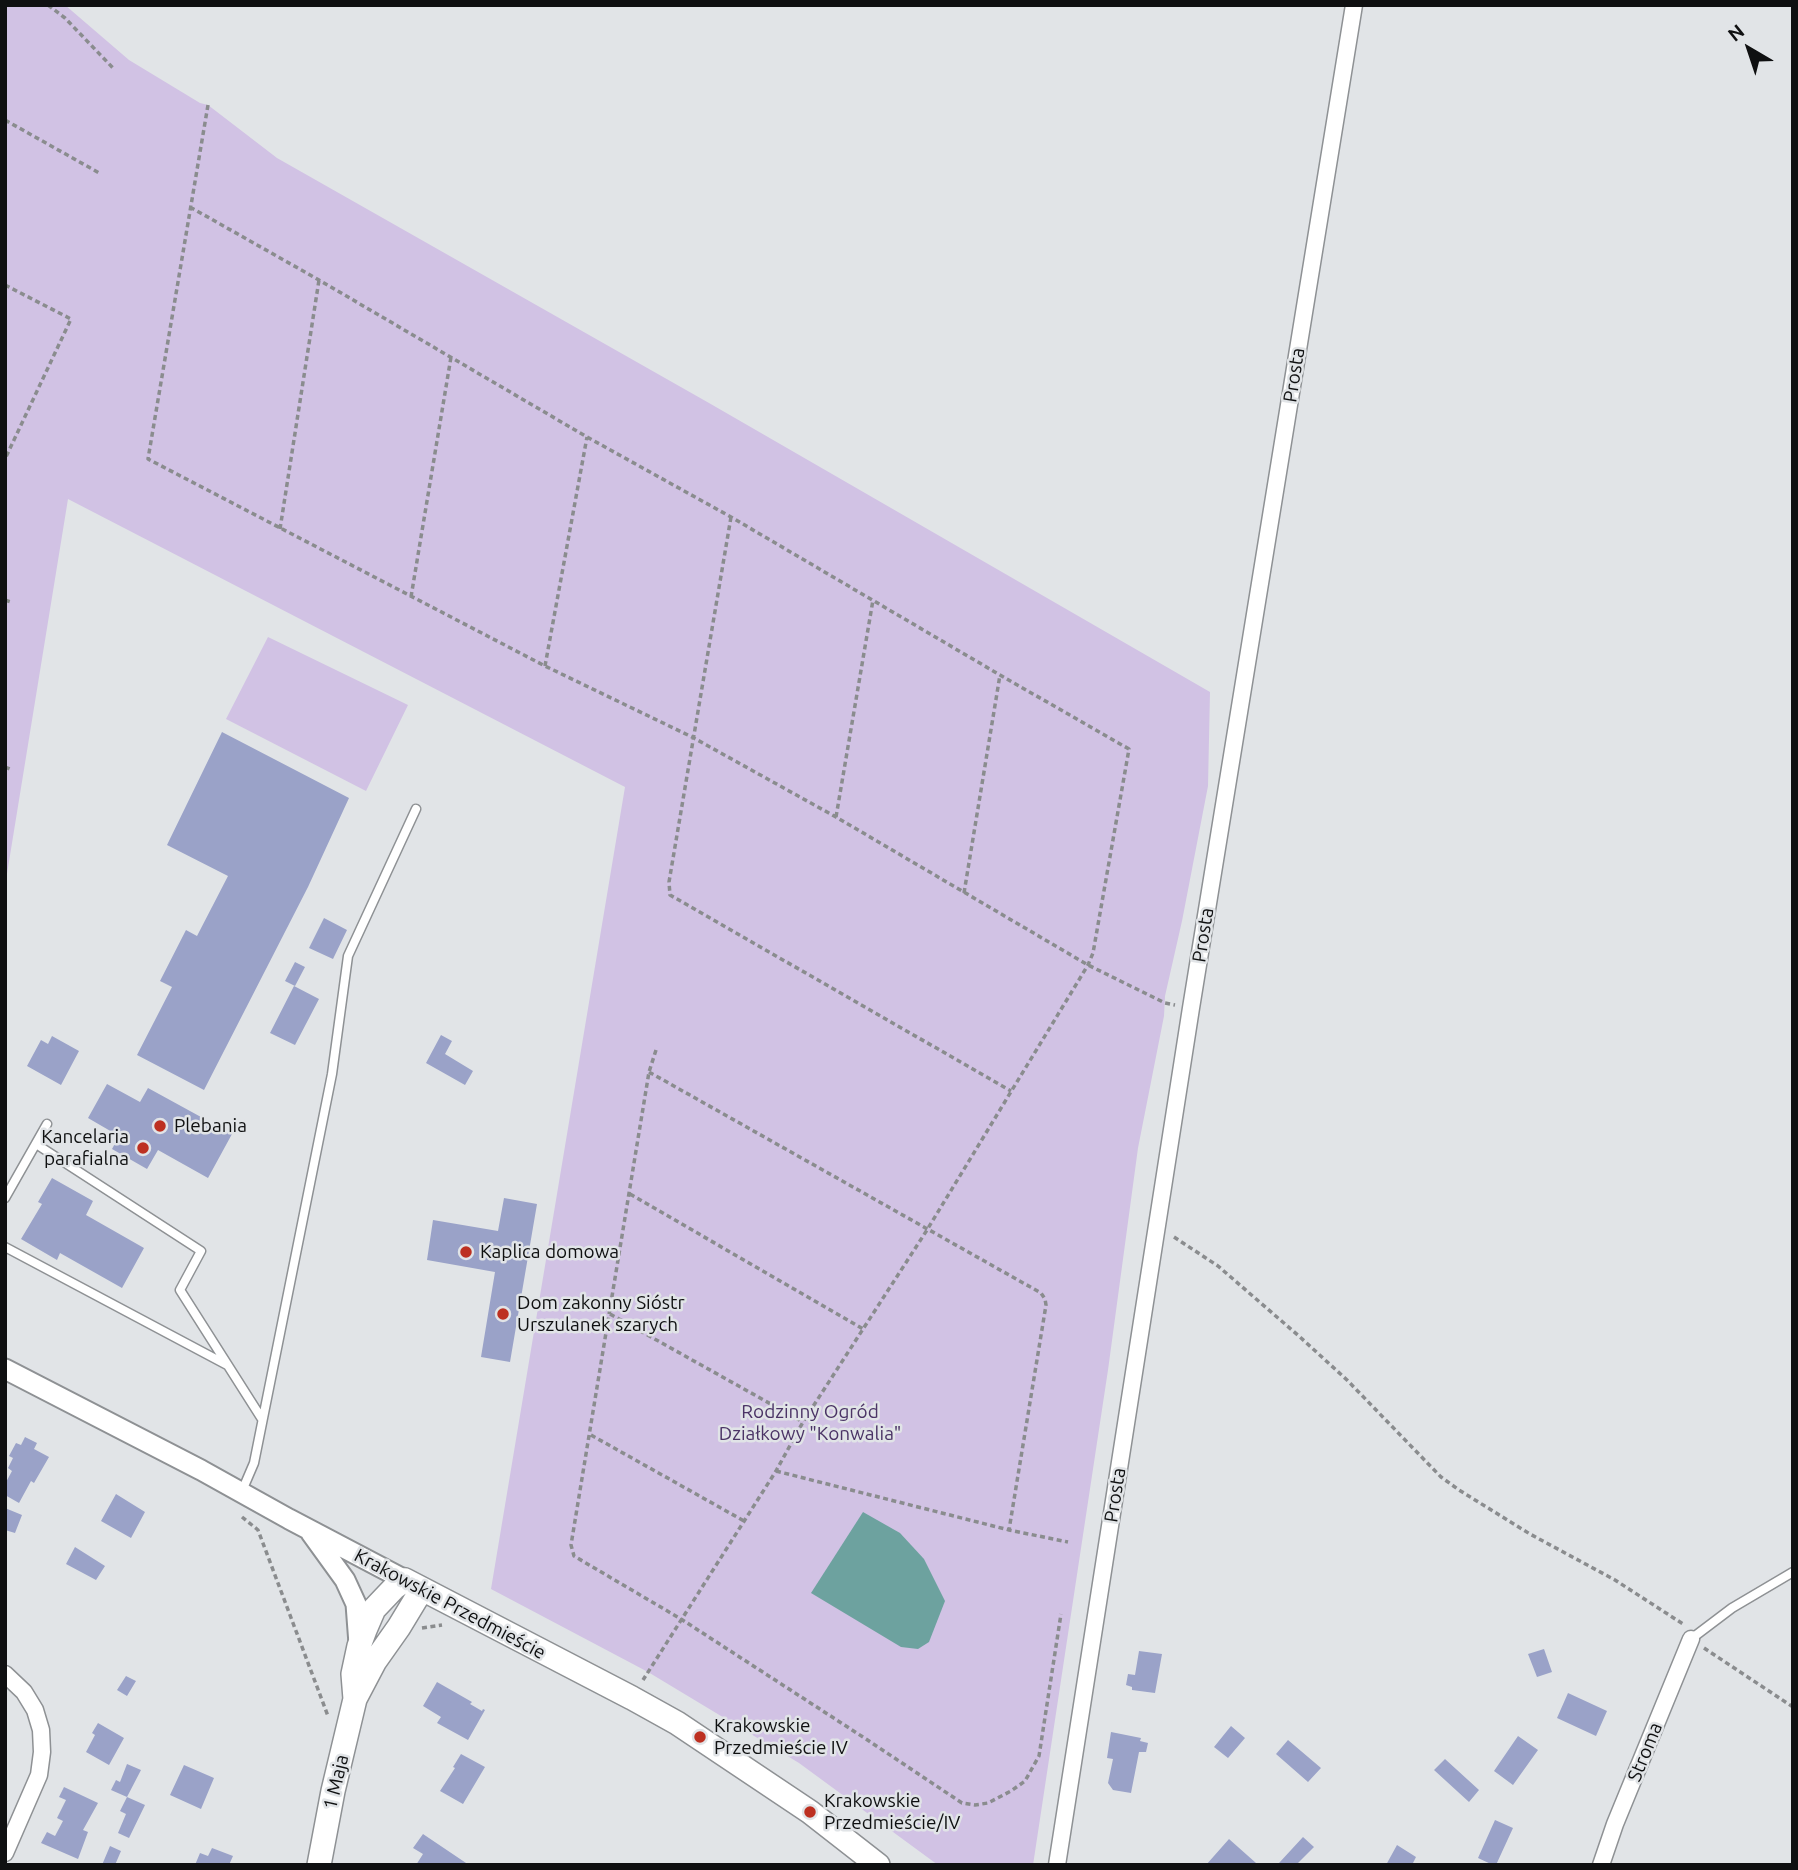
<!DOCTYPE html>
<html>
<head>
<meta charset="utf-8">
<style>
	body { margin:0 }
	#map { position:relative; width:1798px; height:1870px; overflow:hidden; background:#e1e4e7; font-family:Ubuntu,sans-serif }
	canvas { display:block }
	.frame { position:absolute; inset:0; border:7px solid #0f1011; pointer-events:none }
	.north { position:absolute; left:1714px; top:14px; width:70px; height:70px; -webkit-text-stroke:5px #e1e4e7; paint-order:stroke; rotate:321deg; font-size:19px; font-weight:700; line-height:28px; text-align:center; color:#0f1011 }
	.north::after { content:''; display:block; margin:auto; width:24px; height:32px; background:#0f1011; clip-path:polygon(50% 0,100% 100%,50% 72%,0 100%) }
</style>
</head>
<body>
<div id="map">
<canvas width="1798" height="1870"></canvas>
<div class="frame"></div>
<div class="north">N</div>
</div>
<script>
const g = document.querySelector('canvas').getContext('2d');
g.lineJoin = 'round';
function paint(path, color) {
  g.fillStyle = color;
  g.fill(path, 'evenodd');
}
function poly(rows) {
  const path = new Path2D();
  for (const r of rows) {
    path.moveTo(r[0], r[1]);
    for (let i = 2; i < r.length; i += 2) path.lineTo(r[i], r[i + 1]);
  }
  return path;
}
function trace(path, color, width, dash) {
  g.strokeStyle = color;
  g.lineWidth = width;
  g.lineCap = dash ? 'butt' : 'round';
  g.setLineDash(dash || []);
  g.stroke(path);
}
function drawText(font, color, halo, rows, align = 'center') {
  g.font = font + ' Ubuntu,sans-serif';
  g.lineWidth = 5;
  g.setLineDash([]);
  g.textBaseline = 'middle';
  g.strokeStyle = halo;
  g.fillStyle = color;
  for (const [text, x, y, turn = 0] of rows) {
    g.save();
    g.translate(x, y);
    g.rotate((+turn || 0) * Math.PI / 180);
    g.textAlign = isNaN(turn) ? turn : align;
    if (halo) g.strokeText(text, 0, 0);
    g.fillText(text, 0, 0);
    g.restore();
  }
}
paint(poly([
	[5,5,65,5,129,60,200,103,208,105,277,158,709,403,1210,692,1208,786,1182,921,1165,996,1164,1016,1138,1148,1108,1370,1033,1865,938,1865,799,1763,648,1672,491,1589,625,787,68,499,5,886],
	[268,637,408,705,366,791,226,719]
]), '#d1c2e4');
paint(poly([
	[863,1512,900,1533,924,1559,945,1601,929,1642,918,1649,901,1647,811,1593]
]), '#6da29f');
paint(poly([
	[222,732,349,798,308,887,204,1090,137,1055,172,987,160,981,186,930,197,936,228,876,167,845],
	[324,918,347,930,333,959,309,948],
	[295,962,305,967,295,986,285,981],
	[294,986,319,999,295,1045,270,1033],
	[441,1035,452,1041,445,1054,473,1071,465,1085,426,1063],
	[52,1036,79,1051,61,1085,27,1066,41,1040,48,1044],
	[107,1084,140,1102,148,1088,232,1134,208,1178,158,1150,147,1169,112,1149,119,1136,88,1118],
	[52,1178,93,1201,86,1215,144,1248,122,1288,60,1253,57,1260,21,1239,42,1204,38,1202],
	[504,1198,537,1204,510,1362,481,1357,495,1272,427,1260,433,1220,498,1231],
	[25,1437,37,1443,34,1449,49,1457,34,1483,31,1481,19,1503,5,1495,5,1484,12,1471,8,1468,13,1458,9,1456,16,1443,21,1445],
	[116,1494,145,1512,131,1538,101,1521],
	[5,1508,22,1515,15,1533,5,1530],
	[75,1547,105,1566,96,1580,66,1564],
	[1544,1649,1552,1672,1537,1677,1528,1654],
	[1139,1651,1162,1654,1155,1693,1132,1690,1132,1687,1126,1685,1128,1674,1135,1675],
	[126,1676,136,1681,127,1696,117,1690],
	[437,1682,472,1702,470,1704,482,1711,483,1709,485,1710,468,1740,437,1723,441,1717,423,1706],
	[1568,1693,1607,1711,1596,1736,1557,1718],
	[98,1723,124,1738,109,1765,86,1752,95,1735,92,1733],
	[1231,1726,1245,1738,1228,1758,1214,1747],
	[1111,1732,1141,1738,1140,1741,1148,1743,1146,1752,1139,1752,1131,1793,1113,1790,1108,1783,1113,1759,1107,1758],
	[1518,1736,1538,1750,1513,1785,1494,1771],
	[1288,1740,1321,1768,1308,1782,1276,1754],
	[461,1754,485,1767,463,1804,440,1791,455,1768,453,1767],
	[1445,1759,1479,1790,1469,1802,1434,1770],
	[127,1764,141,1770,127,1797,111,1790,116,1780,120,1782],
	[184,1765,214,1778,201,1809,170,1795],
	[64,1787,98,1803,83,1830,88,1832,78,1859,41,1843,47,1832,55,1836,63,1821,57,1818,66,1800,59,1797],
	[127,1797,145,1805,129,1838,118,1833,126,1814,120,1811],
	[1495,1820,1513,1828,1496,1865,1493,1865,1478,1858],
	[423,1834,469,1865,416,1865,423,1854,413,1848],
	[1303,1837,1314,1847,1296,1865,1281,1865,1279,1863],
	[1229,1839,1256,1863,1255,1865,1206,1865],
	[1397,1845,1416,1857,1412,1865,1386,1865],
	[110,1846,121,1851,115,1865,102,1865],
	[212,1848,233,1856,229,1865,195,1865,200,1853,208,1856]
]), '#9aa2c8');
const service = poly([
	[36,1144,201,1251,180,1290,262,1419],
	[5,1198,47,1124],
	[5,1247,227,1365],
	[242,1491,254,1463,332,1074,348,956,416,809],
	[1691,1639,1732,1608,1793,1572]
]);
const minor = poly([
	[5,1674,24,1692,35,1710,41,1730,42,1752,39,1775,5,1853],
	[1057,1865,1191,1008,1354,5],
	[1601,1865,1615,1824,1691,1639]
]);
const tertiary = poly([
	[5,1369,201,1470,289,1519,405,1580],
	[311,1533,345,1580,356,1604,359,1644]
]);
const secondary = poly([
	[355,1699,353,1674,359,1646,365,1630,374,1609,394,1588,405,1580,632,1698,677,1723,810,1812,878,1865],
	[319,1865,333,1791,355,1699,375,1661,399,1627,422,1589]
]);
trace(service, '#8e9194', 11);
trace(minor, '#8e9194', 19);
trace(tertiary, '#8e9194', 23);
trace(secondary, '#8e9194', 26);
trace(poly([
	[48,5,65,18,113,68],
	[208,105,148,459,545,666,692,737,836,817,1088,965,1165,1003,1175,1005],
	[5,120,101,174],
	[190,207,319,280,587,437,731,517,1000,675,1129,749,1093,953,1088,965,927,1230,803,1422,776,1471,643,1680],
	[5,285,71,319,5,459],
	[731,517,669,882,670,895,1011,1091],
	[280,529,319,280],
	[411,597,451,357],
	[5,600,11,602],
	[545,666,587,437],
	[5,767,12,770],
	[836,817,873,600],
	[964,893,1000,675],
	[656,1050,649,1072,571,1545,574,1556,681,1619,866,1739,962,1803,975,1805,988,1803,1011,1791,1025,1781,1039,1756,1061,1614],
	[649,1072,1041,1293,1045,1299,1046,1305,1009,1530],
	[630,1194,863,1329],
	[1174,1237,1218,1266,1300,1337,1347,1380,1441,1477,1459,1490,1530,1534,1615,1580,1683,1624],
	[610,1314,803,1422],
	[591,1435,744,1521],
	[776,1471,1009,1530,1068,1542],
	[242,1517,258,1530,328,1716],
	[422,1628,442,1625],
	[1704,1648,1793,1707]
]), '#8a8c8e', 3.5, [5, 3.5]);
trace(service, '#fff', 8);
trace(minor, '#fff', 16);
trace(tertiary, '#fff', 19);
trace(secondary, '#fff', 23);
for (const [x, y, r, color] of [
	[160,1126,7,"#bd3021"],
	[143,1148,7,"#bd3021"],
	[466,1252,7,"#bd3021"],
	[503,1314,7,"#bd3021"],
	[700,1737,7,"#bd3021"],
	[810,1812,7,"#bd3021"]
]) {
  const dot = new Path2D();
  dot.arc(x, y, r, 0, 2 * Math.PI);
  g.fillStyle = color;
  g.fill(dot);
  trace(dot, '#e1e4e7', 2.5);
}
drawText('19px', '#0f1011', '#e1e4e7', [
	["Prosta",1294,375,-81],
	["Prosta",1203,935,-81],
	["Prosta",1115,1495,-81],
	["Krakowskie Przedmieście",450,1604,28],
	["Stroma",1645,1752,-68],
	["1 Maja",336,1782,-77]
]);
drawText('19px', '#0f1011', '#e1e4e7', [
	["Plebania",174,1126],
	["Kancelaria",129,1137,"right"],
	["parafialna",129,1159,"right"],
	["Kaplica domowa",480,1252],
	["Dom zakonny Sióstr",517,1303],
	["Urszulanek szarych",517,1325],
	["Krakowskie",714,1726],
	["Przedmieście IV",714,1748],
	["Krakowskie",824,1801],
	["Przedmieście/IV",824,1823]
], 'left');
drawText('19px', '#4b3466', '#e1e4e7', [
	["Rodzinny Ogród",810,1412],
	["Działkowy \"Konwalia\"",810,1434]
]);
</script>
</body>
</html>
